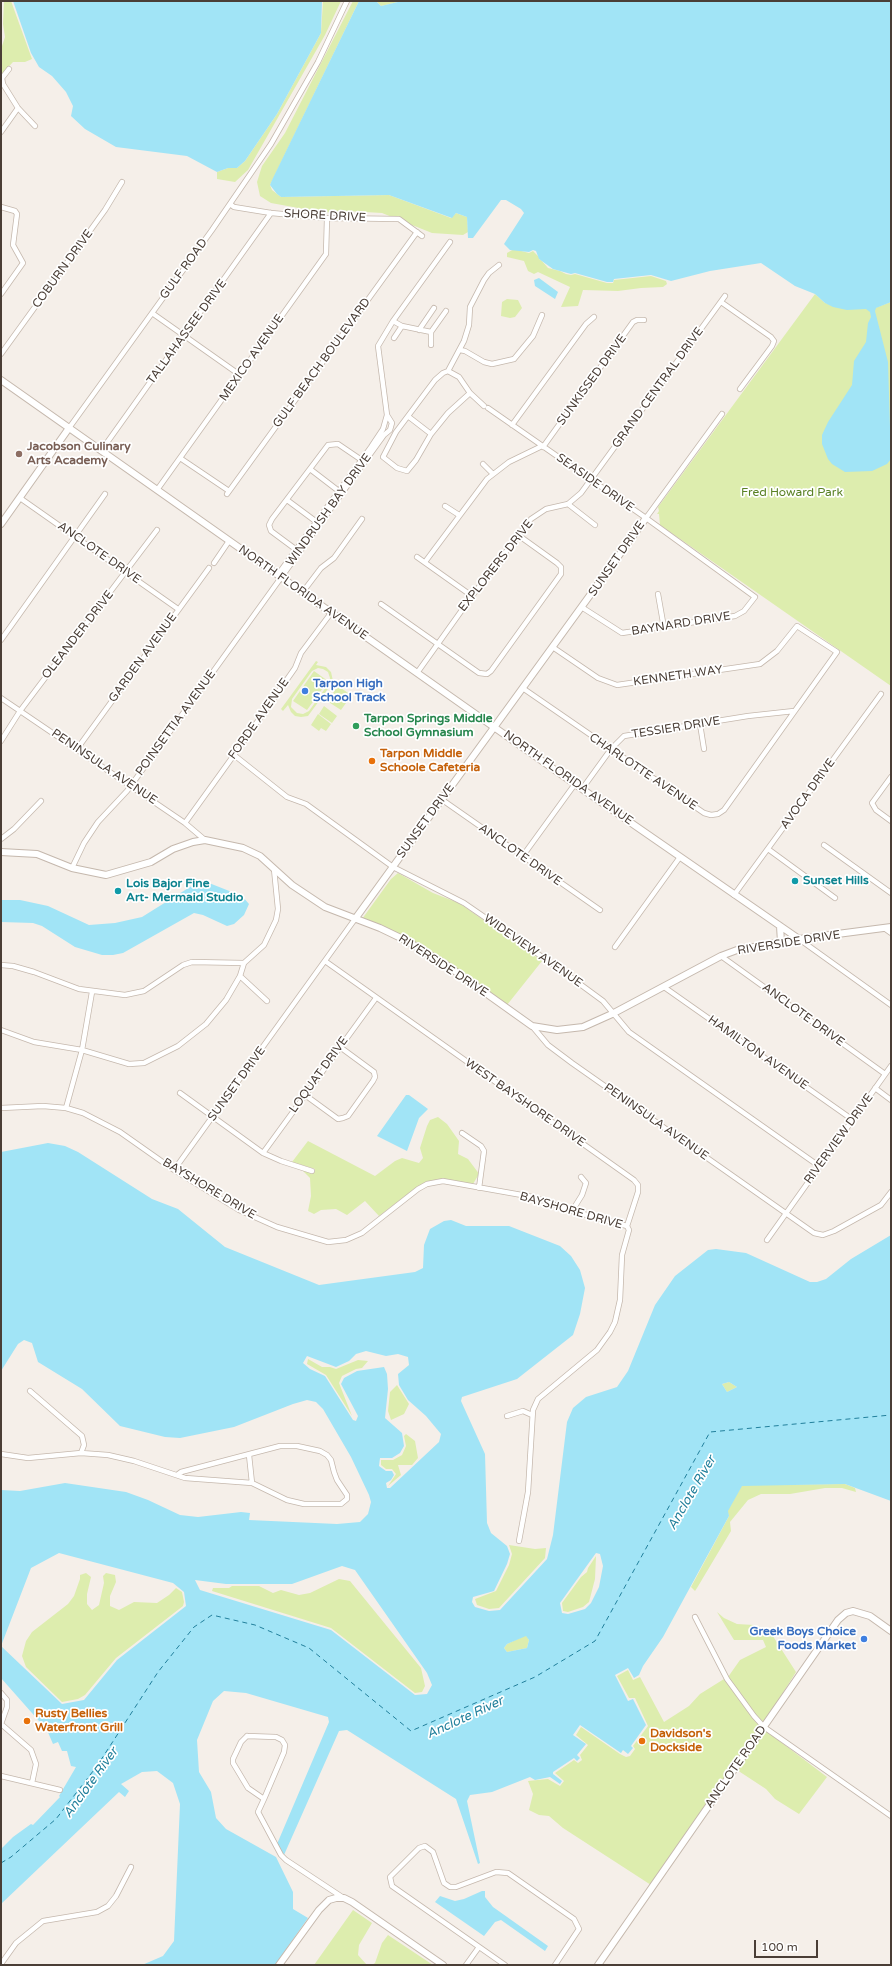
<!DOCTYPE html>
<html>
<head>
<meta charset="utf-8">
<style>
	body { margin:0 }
	#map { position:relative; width:892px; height:1966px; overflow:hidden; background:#f5efe9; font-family:"Varela Round",sans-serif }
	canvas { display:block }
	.frame { position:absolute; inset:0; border:2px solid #4a3e36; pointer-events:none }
	.scale { position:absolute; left:754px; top:1940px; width:64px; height:18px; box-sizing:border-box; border:2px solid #4a3e36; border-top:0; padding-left:5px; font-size:12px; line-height:14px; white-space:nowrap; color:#4a3e36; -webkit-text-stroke:3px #fff; paint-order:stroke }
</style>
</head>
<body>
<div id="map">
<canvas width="892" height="1966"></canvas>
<div class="frame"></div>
<div class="scale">100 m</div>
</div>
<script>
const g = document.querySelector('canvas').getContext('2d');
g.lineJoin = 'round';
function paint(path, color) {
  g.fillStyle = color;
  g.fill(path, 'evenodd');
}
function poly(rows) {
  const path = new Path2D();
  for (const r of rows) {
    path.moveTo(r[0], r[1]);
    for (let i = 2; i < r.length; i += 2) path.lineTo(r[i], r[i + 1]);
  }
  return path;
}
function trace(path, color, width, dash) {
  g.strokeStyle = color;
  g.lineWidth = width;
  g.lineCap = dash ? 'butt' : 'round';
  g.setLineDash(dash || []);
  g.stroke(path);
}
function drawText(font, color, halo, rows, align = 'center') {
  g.font = font + ' "Varela Round",sans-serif';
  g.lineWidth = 3.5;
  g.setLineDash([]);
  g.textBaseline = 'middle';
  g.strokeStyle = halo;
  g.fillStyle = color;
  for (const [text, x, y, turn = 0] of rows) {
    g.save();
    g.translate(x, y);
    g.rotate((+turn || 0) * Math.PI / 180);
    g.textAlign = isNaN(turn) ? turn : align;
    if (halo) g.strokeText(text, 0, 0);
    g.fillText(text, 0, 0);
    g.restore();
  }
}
paint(poly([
	[4,1,11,1,32,59,25,62,13,62,1,75,1,49,5,37,3,24],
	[323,1,341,1,325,35,248,170,235,182,217,179,217,172,228,168,237,168,245,161,277,114,321,33],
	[353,1,359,1,270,185,272,190,281,197,389,195,451,218,456,213,467,217,468,232,463,235,432,233,382,213,348,211,335,213,315,211,271,203,260,196,257,182,262,166,285,133],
	[376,1,402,1,381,6],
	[514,249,529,253,533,251,539,257,539,259,542,261,548,268,560,271,566,274,571,275,575,274,607,283,613,283,614,280,651,276,666,281,667,284,663,287,641,288,618,291,583,290,578,306,561,307,570,287,538,272,534,274,528,271,524,261,507,257,507,253],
	[815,294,825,303,860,309,875,308,891,302,891,686,660,525,659,514,657,514,659,511,658,507],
	[507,299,518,300,522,308,515,317,510,318,501,316,502,302],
	[316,661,318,662,316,665,326,667,331,672,333,681,330,686,308,716,301,717,295,716,291,712,288,705,283,711,281,709],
	[318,668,323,669,328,672,330,678,329,683,309,711,303,714,297,713,291,707,292,699,312,671],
	[314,671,328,681,307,710,293,701],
	[338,686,351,695,346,702,333,693],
	[332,694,346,703,341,710,327,701],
	[324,706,337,716,332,723,319,714],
	[318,714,331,724,326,731,321,728,319,731,311,725],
	[398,873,433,893,459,903,542,961,507,1005,448,964,362,919,391,879],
	[438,1117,447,1124,459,1141,458,1154,468,1159,477,1171,479,1174,473,1184,443,1179,426,1182,417,1187,379,1216,365,1201,347,1215,336,1209,321,1210,314,1214,308,1211,311,1196,310,1178,302,1170,314,1173,315,1169,292,1162,308,1141,375,1176,395,1161,402,1158,419,1163,423,1158,420,1148,427,1126,430,1120],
	[308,1359,322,1367,330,1367,336,1369,358,1360,368,1361,362,1368,356,1369,342,1376,339,1383,352,1416,326,1375,307,1364],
	[729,1382,737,1387,727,1392,722,1384],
	[397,1385,409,1404,404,1414,391,1420,388,1411,390,1392],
	[406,1434,415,1441,418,1458,412,1465,398,1465,401,1475,388,1486,396,1474,392,1469,386,1469,381,1465,381,1460,393,1460,402,1455,406,1446,404,1436],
	[845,1484,855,1488,856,1492,842,1488,825,1488,790,1494,761,1494,748,1500,730,1522,731,1531,697,1588,695,1591,691,1587,729,1516,727,1511,731,1502,742,1485],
	[509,1545,535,1549,546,1548,545,1558,499,1608,489,1609,477,1605,475,1599,496,1591,509,1565,512,1554],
	[596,1556,595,1579,589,1602,583,1607,568,1612,563,1611,562,1603,581,1577,587,1572,588,1568],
	[86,1573,91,1577,87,1594,87,1604,92,1610,99,1605,104,1583,103,1576,106,1573,115,1575,116,1582,110,1596,110,1606,119,1610,134,1602,157,1603,169,1595,176,1588,182,1592,184,1602,183,1606,116,1658,85,1695,78,1699,62,1702,26,1667,22,1656,26,1641,32,1632,68,1604,74,1596,80,1579,80,1575],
	[339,1579,350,1581,421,1668,425,1686,422,1692,415,1693,331,1628,212,1591,213,1588,229,1588,232,1586,259,1586,273,1593,281,1590,299,1595,310,1593],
	[717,1612,724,1618,737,1624,754,1625,769,1630,796,1672,764,1723,755,1715,728,1677,740,1660,766,1647,763,1640,734,1640],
	[526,1635,529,1640,527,1648,507,1652,504,1648,507,1644],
	[628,1670,633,1680,640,1677,664,1722,689,1706,700,1694,724,1679,752,1717,761,1727,651,1885,563,1828,549,1816,539,1815,529,1810,533,1794,528,1781,548,1779,560,1786,564,1781,555,1773,574,1760,578,1763,582,1760,580,1755,588,1745,576,1735,581,1727,620,1754,626,1757,630,1756,635,1749,633,1746,648,1726,635,1698,629,1698,617,1676],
	[765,1730,827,1777,799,1814,775,1799,766,1789,737,1770],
	[353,1910,372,1923,359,1945,358,1955,367,1965,314,1965],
	[388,1935,433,1965,372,1965,375,1963,382,1943]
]), '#ddedae');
paint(poly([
	[13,1,322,1,321,33,277,114,245,161,237,168,228,168,217,172,187,156,116,147,85,129,71,116,73,106,66,92,52,76,39,67,31,53],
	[359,1,376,1,381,6,402,1,891,1,891,302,876,308,875,311,888,362,891,459,887,464,872,471,845,472,832,464,828,459,822,444,822,435,828,422,852,385,854,361,866,342,868,323,871,317,870,312,866,309,847,310,833,307,825,303,815,294,795,286,761,263,710,271,671,281,651,275,614,279,613,282,607,282,575,273,571,274,553,269,539,259,536,251,533,250,529,252,510,250,504,244,524,213,521,209,506,200,501,200,473,238,468,238,467,217,456,213,452,218,389,195,281,197,277,194,270,185,272,180],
	[539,278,558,292,555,299,535,286,534,280],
	[198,882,209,883,242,896,249,904,244,915,234,924,227,926,203,915,194,913,123,953,113,955,102,955,75,947,42,926,33,923,1,922,1,900,20,900,48,906,89,925,115,923,142,917],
	[406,1095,409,1095,428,1109,419,1118,407,1151,377,1136],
	[48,1143,65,1146,78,1152,152,1199,178,1209,225,1247,319,1285,415,1272,423,1268,424,1245,430,1229,444,1221,451,1220,466,1226,509,1226,560,1246,571,1256,580,1270,585,1288,580,1314,573,1335,517,1379,462,1397,461,1401,485,1454,487,1523,491,1533,507,1546,510,1554,507,1564,494,1591,473,1597,472,1602,475,1607,489,1611,500,1610,547,1559,553,1535,567,1422,573,1408,586,1397,617,1387,628,1371,655,1305,675,1276,708,1250,716,1249,746,1253,810,1282,817,1282,826,1279,851,1259,891,1235,891,1501,845,1484,742,1486,728,1511,729,1516,663,1637,643,1666,639,1675,634,1678,628,1668,615,1675,628,1701,633,1699,646,1725,631,1746,633,1748,628,1754,623,1750,621,1753,580,1725,573,1735,586,1744,577,1755,580,1758,577,1761,574,1758,553,1772,553,1774,562,1781,560,1784,550,1777,535,1780,530,1777,492,1792,470,1795,467,1801,480,1863,478,1864,456,1799,347,1730,339,1731,284,1855,277,1844,329,1722,328,1717,246,1693,224,1691,213,1701,197,1740,199,1772,211,1792,216,1818,226,1829,276,1857,293,1892,293,1909,308,1918,275,1965,142,1965,163,1956,174,1941,180,1804,173,1783,157,1771,142,1772,121,1784,129,1791,125,1797,119,1792,1,1904,1,1849,13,1837,31,1824,33,1825,60,1797,59,1796,76,1767,71,1766,67,1751,62,1751,58,1742,53,1744,47,1730,1,1678,1,1490,20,1491,65,1483,126,1492,148,1500,180,1515,198,1517,241,1512,250,1513,249,1520,337,1524,360,1522,368,1514,371,1502,369,1495,351,1457,323,1409,316,1402,307,1400,293,1404,234,1427,180,1438,165,1437,120,1426,82,1389,38,1362,32,1343,24,1340,18,1344,1,1371,1,1152],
	[366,1351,386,1356,398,1354,408,1357,409,1365,398,1374,399,1385,408,1400,426,1416,441,1434,439,1442,390,1488,387,1488,386,1483,391,1480,394,1475,392,1471,386,1471,379,1466,380,1458,392,1458,400,1453,404,1446,402,1433,385,1418,388,1389,387,1374,384,1367,357,1371,344,1378,341,1384,358,1416,356,1421,353,1420,325,1376,310,1369,303,1363,307,1356,336,1367,349,1361,356,1354],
	[729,1382,737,1387,727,1392,722,1384],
	[59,1553,173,1583,184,1592,186,1606,117,1660,84,1700,62,1704,1,1646,31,1568],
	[596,1553,600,1554,603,1566,599,1587,591,1603,585,1609,568,1614,562,1613,560,1603],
	[342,1566,355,1570,427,1673,432,1685,427,1694,415,1695,331,1630,200,1590,195,1580,226,1584,292,1584],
	[526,1636,529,1640,527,1648,507,1652,504,1648,507,1644],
	[482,1891,485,1891,485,1897,493,1907,548,1946,545,1951,501,1920,495,1922,484,1936,435,1902,440,1896,455,1901,464,1899]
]), '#a1e4f6');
trace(poly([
	[1,1863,11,1857,56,1819,97,1766,158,1672,194,1627,212,1615,255,1625,309,1648,411,1731,535,1677,595,1641,710,1432,891,1415]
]), '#22809c', 1, [5, 4]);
const minor = poly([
	[9,69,2,78,3,84,18,108,35,126],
	[1,132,18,108],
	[230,204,234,207,271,213,327,218,399,219,422,236],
	[1,207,15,211,17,214,13,245,23,263,1,294],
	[721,302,771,337,774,341,772,346,740,389],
	[152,313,240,375],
	[393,321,402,326,431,332,446,311],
	[419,330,434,308],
	[431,332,431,345],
	[394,338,402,326],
	[460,350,465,351,484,362,492,364,514,359,533,336,542,315],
	[1,354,105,210,122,182],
	[448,371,464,341,469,325,470,307,484,280,489,273,499,265],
	[470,393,448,413,431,434,416,460,407,471,397,468,383,457,396,432,435,380,443,373,448,371,459,377,470,393,484,406],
	[488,408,646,518,755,597,744,611,735,616,622,633,583,608],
	[409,417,431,434],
	[512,425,586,324,594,317],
	[69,428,212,230,271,144,318,62,347,1],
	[543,447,633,322,637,320,644,320],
	[101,451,271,213],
	[180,458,229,491],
	[483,464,493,474],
	[310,469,340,492],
	[157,490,326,254,327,218],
	[227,494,417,232],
	[20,498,178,609],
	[287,500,318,523],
	[568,504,595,525],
	[445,506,459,515],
	[646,518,722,414],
	[298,551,271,531,269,525,272,519,328,445,338,444,363,461],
	[417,557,472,596],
	[425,562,487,479,509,462,542,446],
	[214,563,229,541],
	[281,578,279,573,371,447,383,429,387,415],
	[302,593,321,568,334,558,362,519],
	[658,594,664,628],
	[381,604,479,673,487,674,491,671,561,574,561,567,557,563,518,535],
	[1,640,105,494],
	[417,673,472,596,531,519,546,509,568,504,581,493,725,296],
	[524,689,704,813,711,815,718,814,724,810,837,652,797,626,777,651,760,664,617,685,598,678,554,648],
	[1,698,185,823,205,840],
	[700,724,704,749],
	[1,741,20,711,157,530],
	[77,749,209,568],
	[234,755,287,797,306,804,393,867,464,903,554,965,603,1001,629,1032,819,1166],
	[891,777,872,803,876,810,891,821],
	[582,789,611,749,624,736,748,716,794,711],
	[441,799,600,910],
	[185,823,234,755,295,668,301,653,331,613],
	[1,839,14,829,41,801],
	[824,845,891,893],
	[768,849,835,898],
	[522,857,575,784],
	[72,868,84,843,98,822,127,791,350,482,384,435,390,430,392,423,387,415,378,346,393,321,450,242],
	[734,895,881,694],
	[884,928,891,933],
	[799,939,891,1005],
	[615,947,680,857],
	[721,956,885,1074],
	[325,961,634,1180,638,1185,638,1192,627,1226],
	[244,963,264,945,276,920,278,909,274,869],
	[1,965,13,966,34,972,79,989,125,995,144,991,183,965,192,962,244,963],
	[240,976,267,1001],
	[664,987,853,1120],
	[532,1026,548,1045,572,1063,814,1233,823,1235,834,1231,881,1205,891,1192],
	[1,1030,34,1042,82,1050,129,1064,144,1063,178,1046,206,1024,226,1000,240,976,244,963],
	[875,1088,891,1100],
	[180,1093,263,1153,281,1161,312,1171],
	[305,1095,338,1119,343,1118,348,1116,373,1081,375,1077,374,1072,340,1047],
	[1,1108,43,1106,66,1108,83,1113,120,1132,174,1170,239,1210,277,1227,328,1242,346,1240,362,1233,418,1189,427,1184,443,1181,533,1197,572,1211,627,1226],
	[66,1108,82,1050,92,992],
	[462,1133,481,1146,484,1151,479,1188],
	[263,1153,376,998],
	[174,1170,355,919],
	[572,1211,582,1195,586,1183,581,1177],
	[767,1240,891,1066],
	[30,1391,82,1436,84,1445,81,1453],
	[507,1416,523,1411,532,1415],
	[1,1454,28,1458,81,1453,108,1455,134,1461,185,1478,252,1483,287,1500,304,1504,341,1504,347,1499,347,1495,337,1480,334,1472,331,1460,327,1455,320,1451,297,1446,280,1446,181,1472,177,1475],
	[249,1455,252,1483],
	[519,1541,528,1492,533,1410,538,1399,597,1350,610,1332,615,1322,620,1300,622,1255,629,1230,627,1226],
	[695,1617,727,1679,754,1716,764,1727,891,1816],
	[1,1693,7,1700,7,1707,1,1724],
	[1,1724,31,1750,36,1764,32,1783],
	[247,1736,276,1737,282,1740,285,1745,284,1752,264,1799,248,1788,233,1763,233,1759,241,1742,247,1736],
	[1,1776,60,1790],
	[264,1799,258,1812,281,1855,286,1860,342,1897],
	[1,1964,16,1943,43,1921,97,1912,108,1906,116,1896,131,1867],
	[466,1965,479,1947],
	[505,1965,392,1886,390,1877,419,1848,425,1846,433,1852,444,1883,450,1887,456,1887,496,1872,508,1873,574,1919,579,1929,555,1965]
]);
const tertiary = poly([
	[1,380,572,782,799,939],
	[1,524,69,428],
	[1,852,37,854,72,868,106,875,151,862,173,849,193,842,205,840,243,848,260,856,292,885,325,907,380,928,407,941,445,964,532,1026,557,1030,583,1027,612,1014,721,956,737,950,799,939,891,927],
	[355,919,646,518],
	[780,926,781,942],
	[279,1965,319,1910,329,1900,336,1898,344,1898,352,1902,443,1965],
	[598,1965,838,1620,846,1613,853,1611,870,1616,891,1631]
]);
trace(minor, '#c5b8ad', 6);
trace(tertiary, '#c5b8ad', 8);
trace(minor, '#fff', 4.5);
trace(tertiary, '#fff', 6);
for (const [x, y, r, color] of [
	[19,454,4,"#8d6e63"],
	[305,691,4,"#3f7fe0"],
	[356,726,4,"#2e9e5b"],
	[372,761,4,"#e8710a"],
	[795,881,4,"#0f9aa8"],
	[118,891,4,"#0f9aa8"],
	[864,1639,4,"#3f7fe0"],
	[27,1721,4,"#e8710a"],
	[642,1741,4,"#e8710a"]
]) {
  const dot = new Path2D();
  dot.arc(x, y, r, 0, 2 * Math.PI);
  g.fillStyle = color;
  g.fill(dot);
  trace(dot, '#fff', 1.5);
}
drawText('12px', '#4a3e36', '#fff', [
	["SHORE DRIVE",325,216,3],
	["COBURN DRIVE",63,269,-54],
	["GULF ROAD",184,269,-54],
	["TALLAHASSEE DRIVE",187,332,-54],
	["MEXICO AVENUE",252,358,-55],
	["GULF BEACH BOULEVARD",322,363,-54],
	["SUNKISSED DRIVE",592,380,-54],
	["GRAND CENTRAL DRIVE",658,388,-54],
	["SEASIDE DRIVE",595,483,35],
	["WINDRUSH BAY DRIVE",329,510,-54],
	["ANCLOTE DRIVE",99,553,35],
	["SUNSET DRIVE",617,559,-55],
	["EXPLORERS DRIVE",496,566,-52],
	["NORTH FLORIDA AVENUE",303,593,35],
	["BAYNARD DRIVE",681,624,-9],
	["OLEANDER DRIVE",78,635,-52],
	["GARDEN AVENUE",143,658,-54],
	["KENNETH WAY",678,676,-8],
	["FORDE AVENUE",259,719,-55],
	["POINSETTIA AVENUE",176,723,-54],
	["TESSIER DRIVE",676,728,-9],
	["PENINSULA AVENUE",104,767,34],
	["CHARLOTTE AVENUE",643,772,34],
	["NORTH FLORIDA AVENUE",568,778,35],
	["AVOCA DRIVE",808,794,-54],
	["SUNSET DRIVE",426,821,-54],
	["ANCLOTE DRIVE",520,855,35],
	["RIVERSIDE DRIVE",789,943,-9],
	["WIDEVIEW AVENUE",533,951,35],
	["RIVERSIDE DRIVE",443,966,33],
	["ANCLOTE DRIVE",803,1015,36],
	["HAMILTON AVENUE",758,1053,35],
	["LOQUAT DRIVE",319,1075,-54],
	["SUNSET DRIVE",237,1084,-54],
	["WEST BAYSHORE DRIVE",525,1103,35],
	["PENINSULA AVENUE",656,1122,35],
	["RIVERVIEW DRIVE",839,1139,-54],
	["BAYSHORE DRIVE",209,1189,31],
	["BAYSHORE DRIVE",571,1211,16],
	["ANCLOTE ROAD",736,1767,-55]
]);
drawText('bold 12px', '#785e54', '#fff', [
	["Jacobson Culinary",27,447],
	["Arts Academy",27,461]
], 'left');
drawText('12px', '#598124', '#fff', [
	["Fred Howard Park",792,493]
]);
drawText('bold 12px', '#366cbe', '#fff', [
	["Tarpon High",313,684],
	["School Track",313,698],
	["Greek Boys Choice",856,1632,"right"],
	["Foods Market",856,1646,"right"]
], 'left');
drawText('bold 12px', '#27864d', '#fff', [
	["Tarpon Springs Middle",364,719],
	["School Gymnasium",364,733]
], 'left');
drawText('bold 12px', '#c56008', '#fff', [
	["Tarpon Middle",380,754],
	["Schoole Cafeteria",380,768],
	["Rusty Bellies",35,1714],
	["Waterfront Grill",35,1728],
	["Davidson's",650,1734],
	["Dockside",650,1748]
], 'left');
drawText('bold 12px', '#0d838f', '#fff', [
	["Sunset Hills",803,881],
	["Lois Bajor Fine",126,884],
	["Art- Mermaid Studio",126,898]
], 'left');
drawText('italic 13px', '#22809c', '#fff', [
	["Anclote River",692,1493,-60],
	["Anclote River",465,1718,-25],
	["Anclote River",91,1783,-54]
]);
</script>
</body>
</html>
